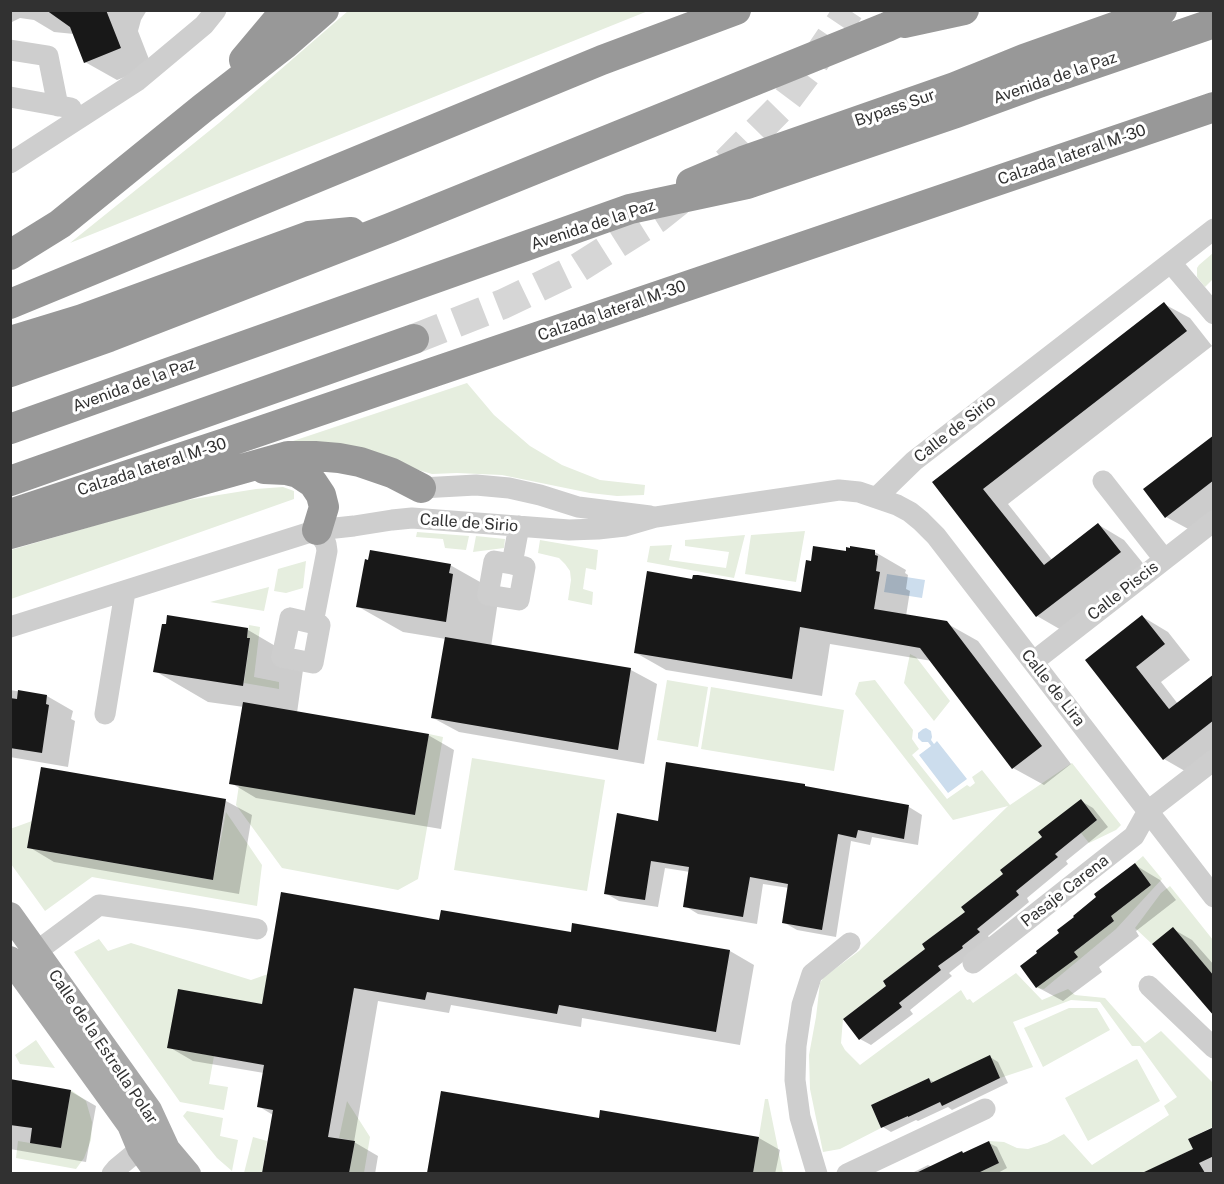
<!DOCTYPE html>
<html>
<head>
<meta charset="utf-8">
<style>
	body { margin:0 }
	#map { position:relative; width:1224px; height:1184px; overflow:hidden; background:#fff; font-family:"Public Sans",sans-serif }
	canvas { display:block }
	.frame { position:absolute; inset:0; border:12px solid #313131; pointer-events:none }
</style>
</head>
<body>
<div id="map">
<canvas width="1224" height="1184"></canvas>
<div class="frame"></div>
</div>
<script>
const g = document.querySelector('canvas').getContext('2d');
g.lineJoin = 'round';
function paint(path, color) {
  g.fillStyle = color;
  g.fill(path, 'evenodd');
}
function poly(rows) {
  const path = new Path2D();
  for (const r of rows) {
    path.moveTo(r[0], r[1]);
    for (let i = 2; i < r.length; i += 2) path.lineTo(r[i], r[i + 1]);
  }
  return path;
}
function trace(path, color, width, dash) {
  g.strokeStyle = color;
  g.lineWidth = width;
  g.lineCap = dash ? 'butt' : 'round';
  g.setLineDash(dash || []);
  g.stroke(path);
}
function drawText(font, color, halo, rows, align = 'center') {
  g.font = font + ' "Public Sans",sans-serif';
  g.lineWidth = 6;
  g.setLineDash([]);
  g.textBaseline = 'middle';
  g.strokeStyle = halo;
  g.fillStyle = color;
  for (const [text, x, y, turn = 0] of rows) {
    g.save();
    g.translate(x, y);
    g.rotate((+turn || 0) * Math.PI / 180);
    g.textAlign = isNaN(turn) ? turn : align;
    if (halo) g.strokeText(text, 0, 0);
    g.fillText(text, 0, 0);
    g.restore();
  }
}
paint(poly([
	[348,11,648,11,70,243,219,123],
	[1213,253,1213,279,1205,287,1197,277,1197,268,1199,265],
	[467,383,494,415,530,446,562,465,600,480,645,485,644,495,617,496,590,493,502,475,457,473,432,474,408,467,287,443],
	[283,487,294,491,294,499,11,599,11,550,175,502,256,489],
	[805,531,796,582,745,574,751,535],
	[417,532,469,536,466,550,445,548,443,539,416,537],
	[745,535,734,578,647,562,650,546,672,545,669,560,726,568,729,552,685,546,685,540],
	[476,536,505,539,504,548,473,552],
	[540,540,598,550,596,570,586,568,583,589,593,592,592,605,568,600,571,580,570,571,565,564,559,558,538,553],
	[306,561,303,588,286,593,274,591,278,569],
	[269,587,264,611,210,602],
	[249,625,260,627,254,677,279,682,279,689,244,683,250,639,247,638],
	[910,654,916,657,950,701,934,721,904,683],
	[667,680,708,687,698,747,657,740],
	[875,680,913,730,912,739,919,749,912,755,947,799,967,785,970,787,975,783,972,777,982,770,1010,805,1072,763,1121,825,1116,830,1089,843,1081,833,1097,820,1081,799,1039,833,1042,837,1000,870,1003,874,961,907,965,912,922,944,925,949,883,981,886,986,843,1019,841,1043,845,1050,860,1065,961,990,967,1000,970,999,973,1003,1016,973,1042,1000,1068,989,1075,995,1105,998,1145,1043,1161,1031,1213,1083,1213,1127,1188,1139,1193,1149,1145,1172,1145,1173,978,1173,999,1163,989,1141,1004,1142,1017,1148,1028,1149,1047,1143,1064,1134,1092,1165,1169,1115,1164,1106,1177,1097,1140,1046,1132,1046,1100,1002,1071,1000,1013,1022,1033,1067,1000,1078,990,1056,932,1083,929,1078,871,1105,881,1128,840,1149,823,1152,810,1089,809,1055,816,1017,820,983,824,977,859,951,1008,806,953,820,855,694,859,682],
	[711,687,844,710,834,771,701,749],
	[429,734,443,737,418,879,398,890,282,868,236,805,239,785,415,815],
	[472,758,605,780,587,891,454,870],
	[226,812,262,865,257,906,92,877,45,911,11,864,10,829,32,821,27,848,213,880],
	[1143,856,1162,879,1116,929,1044,989,1036,988,1077,957,1074,952,1114,921,1111,916,1151,885,1135,863],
	[1170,886,1213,940,1213,975,1173,928,1152,944,1135,928,1161,893],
	[99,939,108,951,131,943,251,980,268,974,262,1004,178,990,168,1048,214,1056,209,1084,228,1087,224,1110,180,1102,74,952],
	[1069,1008,1097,1008,1110,1030,1043,1067,1024,1028],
	[36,1040,55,1068,20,1064,15,1055],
	[1137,1059,1160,1101,1088,1141,1065,1098],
	[71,1090,86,1101,92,1122,91,1140,84,1158,76,1169,16,1158,18,1141,61,1148],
	[765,1099,768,1099,783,1173,753,1173],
	[347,1101,370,1137,364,1173,349,1173,355,1141,339,1138],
	[187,1111,223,1118,220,1136,238,1140,232,1171,217,1158,183,1116],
	[253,1137,267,1141,262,1173,244,1173]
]), '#e6eedf');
paint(poly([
	[887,574,925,580,922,598,884,592],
	[926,728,931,731,932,737,931,740,934,744,937,741,967,779,948,793,919,755,931,746,928,742,922,742,918,738,918,733,923,729]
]), '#ccdded');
paint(poly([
	[10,10,147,10,141,20,138,31,152,67,117,80,85,62,74,34,54,32,34,20,20,18,10,23],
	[1164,304,1190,318,1212,346,1008,504,1053,561,1099,525,1124,540,1146,567,1063,631,1037,616,934,483],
	[1214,436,1214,515,1192,531,1166,517],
	[847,552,875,552,906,570,905,573,908,575,906,589,910,591,906,616,946,623,978,641,1071,764,1044,785,1013,768,932,661,830,644,822,696,666,670,636,653,693,581,803,594,812,562],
	[370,562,450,565,496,591,498,601,491,647,631,670,657,684,644,764,459,732,433,718,446,639,403,632,357,606],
	[169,616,248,630,301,661,303,670,297,713,428,735,454,750,441,829,256,798,231,783,244,707,208,702,155,671],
	[1143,617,1168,632,1190,660,1161,682,1178,704,1214,676,1214,755,1190,774,1164,759,1088,661],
	[10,690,47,696,73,711,71,719,75,721,68,767,10,757],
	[42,769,226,801,252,815,239,894,54,862,29,847],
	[809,788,909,807,922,815,918,845,872,837,870,845,851,841,836,937,797,930,783,922,789,888,763,884,757,924,698,914,685,906,690,872,665,868,658,907,619,901,605,893,659,823],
	[1081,801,1093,808,1108,827,1066,861,1068,864,1027,898,1029,902,988,936,990,939,973,954,949,973,952,976,910,1010,913,1014,871,1045,860,1039,888,986],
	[1135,865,1160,880,1176,900,1136,931,1139,936,1099,967,1102,972,1063,1001,1037,987,1061,933],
	[440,922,572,934,730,951,754,965,740,1045,582,1018,581,1027,451,1005,449,1013,378,1001,354,1142,378,1156,375,1174,263,1174,273,1115,258,1106,264,1073,193,1061,169,1047,264,1006],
	[1173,929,1192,940,1214,965,1214,1014],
	[990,1057,998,1062,1008,1083,952,1110,948,1107,918,1121,916,1120,891,1132,883,1127,929,1079,935,1083],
	[10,1081,70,1091,96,1106,86,1162,10,1149],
	[600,1120,759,1138,780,1150,775,1174,430,1174,428,1172],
	[1214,1129,1214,1174,1147,1174,1195,1150],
	[989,1143,997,1147,1007,1168,996,1174,910,1174,928,1165,932,1167]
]), '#0003');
paint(poly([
	[46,10,106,10,121,48,84,63,70,27],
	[1164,302,1187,331,983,489,1044,565,1098,523,1121,552,1036,617,932,482],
	[1214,435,1214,480,1165,518,1143,489],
	[813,546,846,551,846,547,850,548,850,546,875,550,875,555,878,556,876,571,880,572,874,609,947,621,1042,746,1012,769,920,648,800,627,792,679,634,653,647,571,692,579,693,575,698,575,801,592,806,560,811,561],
	[370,550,451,564,449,573,453,574,446,622,356,607,365,559,368,560],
	[167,615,248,628,247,638,250,638,243,686,153,672,162,624,166,624],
	[1142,615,1165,644,1136,667,1169,709,1214,674,1214,720,1163,760,1085,660],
	[445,637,631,668,618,750,431,718],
	[18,690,47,695,46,704,49,705,42,753,10,748,10,698,17,699],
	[243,702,429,734,415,815,229,784],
	[666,762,805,784,805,786,909,805,904,839,858,830,856,838,838,834,822,930,782,923,788,884,750,877,743,917,683,907,689,867,651,861,645,900,604,894,617,813,658,821],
	[41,767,226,799,213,880,27,848],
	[1081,799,1097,820,1055,854,1058,857,1016,891,1019,895,977,929,980,932,962,946,963,948,938,966,941,970,899,1003,902,1007,859,1040,843,1019,886,986,883,981,925,949,922,944,965,912,961,907,1003,874,1000,870,1042,837,1038,832],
	[1135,863,1151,885,1111,916,1114,921,1074,952,1078,957,1036,988,1020,966,1037,953,1036,951,1059,933,1057,930,1074,917,1073,916,1096,897,1094,894],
	[281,892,439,920,441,910,571,932,572,923,730,950,716,1032,559,1005,557,1014,427,992,425,1000,354,988,328,1137,355,1141,349,1173,262,1173,273,1110,257,1107,264,1065,167,1048,178,989,262,1004],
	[1173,927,1214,976,1214,1016,1152,944],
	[990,1055,1000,1078,942,1106,940,1102,908,1117,908,1116,881,1128,871,1105,929,1078,931,1083],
	[10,1079,71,1090,61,1148,30,1143,32,1128,10,1125],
	[441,1091,599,1118,600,1110,759,1137,753,1173,427,1173],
	[1214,1127,1214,1156,1199,1163,1205,1173,1142,1173,1193,1149,1188,1139],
	[989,1141,999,1163,978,1173,916,1173,962,1151,963,1153]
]), '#181818');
trace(poly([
	[414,339,503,304,578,268,657,218,727,162,782,106,806,74,849,10]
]), '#d6d6d6', 30, [30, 15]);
trace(poly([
	[10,50,48,56,58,106],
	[10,97,71,108],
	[10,163,137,81,204,25,216,10],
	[1171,263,1214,314],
	[1103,481,1164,559],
	[421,488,476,485,509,488,540,495,578,507,650,516],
	[877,497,914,461,1214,229],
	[512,564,494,561,488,595,519,600,525,567,512,564,519,526],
	[290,618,320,625,313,663,282,657,290,618],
	[313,623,327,551,326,544,317,530],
	[10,627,317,530,354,526,392,520,412,518,569,530,598,529,625,526,656,517,792,497,839,490,859,492,897,505,910,512,921,521,936,536,1214,897],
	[1033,662,1214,521],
	[105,714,125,592],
	[37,951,99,905,190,918,257,929],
	[973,963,1134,836,1148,811,1214,760],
	[1149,986,1214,1048],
	[112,1174,117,1168,140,1149,155,1149],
	[817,1174,800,1117,795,1080,796,1046,802,1005,812,974,850,943],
	[847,1174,985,1109]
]), '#cecece', 21);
trace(poly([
	[10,915,149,1110,167,1149,188,1174],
	[10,959,130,1125,140,1149,158,1174]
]), '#a9a9a9', 26);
trace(poly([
	[904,23,964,10],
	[244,60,286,10],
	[691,183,743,161,955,87,1024,59,1162,10],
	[10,255,60,224,203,108,284,45,324,10],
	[10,304,602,60,736,10],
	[10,341,82,319,309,236,351,232],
	[10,372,109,337,390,228,887,27,924,10],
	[10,429,630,209,747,184,956,113,1036,84,1214,23],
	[264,469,286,470,298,473,313,483,321,495,324,507,317,530],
	[10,481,414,339],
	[10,514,225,443,1214,107],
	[10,534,288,456,315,456,339,458,360,462,392,473,421,488]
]), '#989898', 30);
drawText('16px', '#313131', '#fff', [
	["Avenida de la Paz",1055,78,-19],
	["Bypass Sur",895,108,-19],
	["Calzada lateral M-30",1072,155,-19],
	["Avenida de la Paz",593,225,-18],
	["Calzada lateral M-30",612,311,-19],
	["Avenida de la Paz",134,385,-20],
	["Calle de Sirio",955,429,-38],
	["Calzada lateral M-30",152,467,-18],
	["Calle de Sirio",469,523,4],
	["Calle Piscis",1123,591,-38],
	["Calle de Lira",1053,688,52],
	["Pasaje Carena",1065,891,-38],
	["Calle de la Estrella Polar",103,1047,56]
]);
</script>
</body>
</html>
